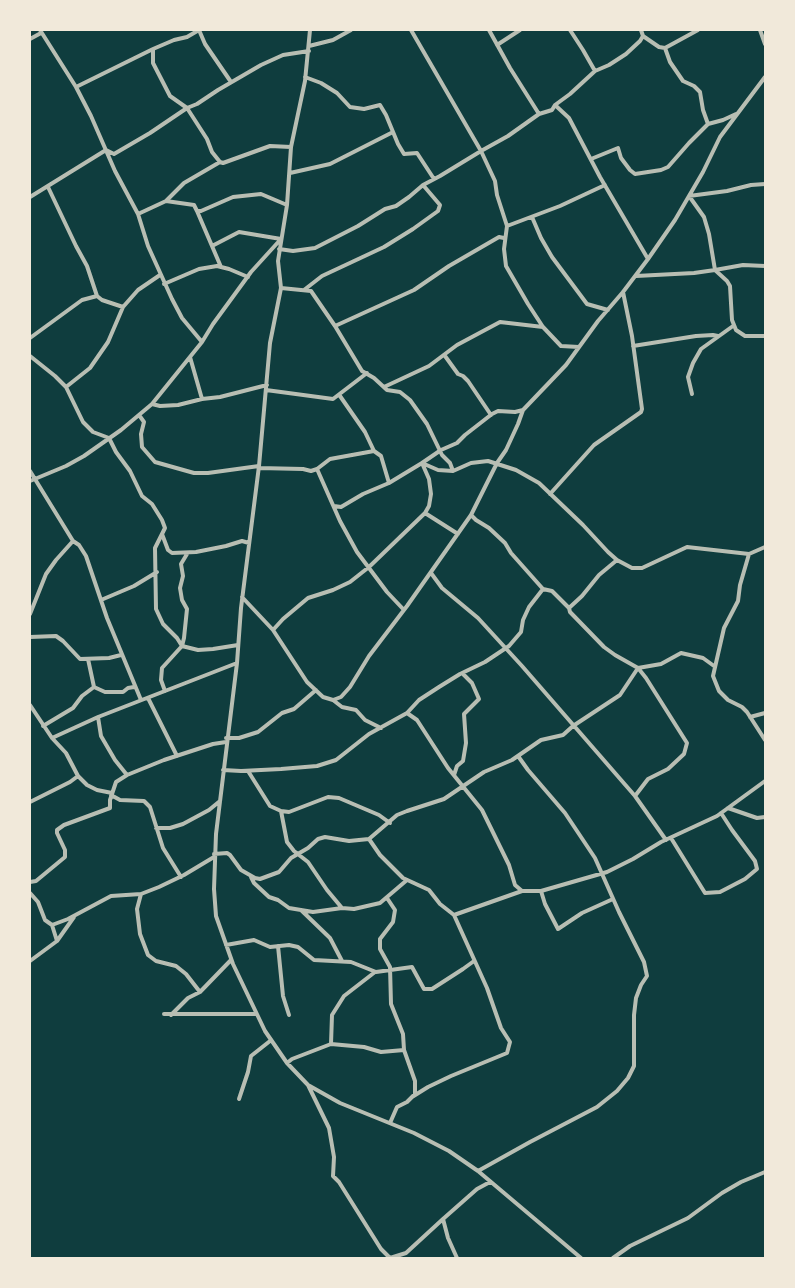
<!DOCTYPE html>
<html>
<head>
<meta charset="utf-8">
<style>
	body { margin:0 }
	#map { position:relative; width:795px; height:1288px; overflow:hidden; background:#0f3d3e; font-family:Rubik,sans-serif }
	canvas { display:block }
	.frame { position:absolute; inset:0; border:31px solid #f1e9da; pointer-events:none }
</style>
</head>
<body>
<div id="map">
<canvas width="795" height="1288"></canvas>
<div class="frame"></div>
</div>
<script>
const g = document.querySelector('canvas').getContext('2d');
g.lineJoin = 'round';
function poly(rows) {
  const path = new Path2D();
  for (const r of rows) {
    path.moveTo(r[0], r[1]);
    for (let i = 2; i < r.length; i += 2) path.lineTo(r[i], r[i + 1]);
  }
  return path;
}
function trace(path, color, width, dash) {
  g.strokeStyle = color;
  g.lineWidth = width;
  g.lineCap = dash ? 'butt' : 'round';
  g.setLineDash(dash || []);
  g.stroke(path);
}
trace(poly([
	[40,30,76,87,91,116,115,171,138,214,148,246,172,299,182,318,202,342],
	[199,30,205,44,231,82],
	[310,30,305,81,291,147,287,205,278,261,281,288,270,343,259,466,241,608,237,663,216,834,214,889,216,916,233,964,265,1031,287,1063,308,1085,340,1103,414,1133,449,1151,478,1171,581,1258],
	[411,30,481,151,495,181,497,195,507,226,504,249,506,266,528,304,543,327,561,346,579,347],
	[489,30,510,68,539,114],
	[641,30,643,36,659,47,665,48,698,30],
	[760,30,765,44],
	[30,39,41,33],
	[497,45,520,30],
	[309,46,333,40,351,30],
	[665,48,670,62,683,81,694,86,700,92,703,110,708,124],
	[153,49,153,63,170,96,187,108,207,139,212,152,220,162,223,163,270,146,291,147],
	[595,71,609,65,626,54,640,41,643,36],
	[305,77,321,83,337,93,350,107,364,109,380,105,386,115,398,144,404,154,417,153,434,179],
	[76,87,153,49,174,40,187,37,199,30],
	[555,105,570,94,595,71,583,50,570,30],
	[591,159,618,148,621,158,630,170,635,174,661,170,668,167,689,143,708,124,723,120,736,114],
	[290,173,330,164,393,132],
	[765,184,751,185,727,191,689,196,704,217,709,234,715,270,743,265,765,266],
	[48,187,76,246,87,266,97,296],
	[30,197,106,150,114,154,150,133,187,108,197,104,218,90,261,65,283,55,309,51],
	[166,201,194,205,197,211,201,211,233,197,261,194,287,205],
	[197,211,221,267],
	[138,214,166,201,184,183,220,162],
	[532,217,541,238,552,257,587,304,608,310],
	[507,226,560,206,605,185],
	[279,249,293,251,315,248,358,226,385,209,396,206,409,197,423,185,440,176,481,151,508,136,539,114,552,110,555,105,569,118,600,177,648,259],
	[636,276,694,273,715,270,727,281,730,286,732,320,736,330,745,336,765,336],
	[164,284,199,269,217,266,229,269,248,277],
	[281,288,311,291,335,326,362,371,374,378,387,390,400,392,410,400,427,424,442,455,450,463,453,471],
	[304,290,322,276,384,247,413,229,438,211,440,205,423,185],
	[335,326,414,290,449,266,499,237,504,238],
	[30,338,82,300,97,296,102,300,123,307],
	[633,346,696,336,713,335,718,336],
	[30,356,55,376,66,387,83,422,93,432,109,438,116,452,130,471,142,496,152,504,162,520,165,528,162,534,168,550,172,553,196,552,226,546,242,541,249,543],
	[445,356,458,374,463,376,468,381,491,415],
	[190,357,202,399],
	[66,387,90,368,108,342,123,307,138,290,160,275],
	[384,387,429,366,457,345,500,322,543,327],
	[266,390,333,399,367,373],
	[692,394,688,377,693,363,701,349,733,326],
	[340,396,365,432,374,451],
	[152,404,160,406,178,405,202,399,220,397,267,385],
	[139,415,144,422,141,434,142,447,155,462,194,473,208,473,259,466],
	[259,468,303,469,311,471,317,469,330,459,374,451,381,456,389,483,422,463,438,470,453,471,471,463,488,461,516,470,539,483,583,525,608,552,617,560,632,568,642,568,687,547,749,554,765,547],
	[317,469,340,521,357,552,387,592,404,610],
	[30,471,73,541,56,560,46,574,30,614],
	[30,481,66,466,84,456,121,430,152,404,202,342,213,324,251,272,281,239,239,232,212,246],
	[550,494,594,445,641,412,642,409,632,336,623,292],
	[334,506,341,507,363,494,389,483],
	[425,513,458,534],
	[471,515,476,520,489,528,505,543,511,553,543,589,552,591,569,608,570,612,604,647,615,655,638,668,661,664,681,653,703,658,714,666],
	[162,534,155,548,156,609,163,624,177,638,182,646,162,668,161,680,165,691],
	[73,541,79,545,86,556,107,618,141,700],
	[187,554,181,564,183,576,180,588,182,600,187,609,184,638,182,646,198,650,213,649,238,645],
	[749,554,740,585,738,601,724,628,713,676,719,691,728,700,742,707,747,712,765,740],
	[431,573,442,588,478,618,522,666,635,796,666,840],
	[242,597,273,630,283,619,308,598,333,590,350,582,369,567,425,513,429,506,431,494,429,479,422,463,441,450,457,443,465,435,492,414,498,411,515,412,523,410,566,365,598,321,623,292,648,259,675,220,703,172,720,137,765,77],
	[101,600,134,586,157,572],
	[569,608,582,596,599,575,617,560],
	[273,630,307,682,323,697,333,700,342,707,356,710,365,720,381,728],
	[30,637,56,636,63,641,80,659,109,658,121,655],
	[88,659,94,687,105,692,123,692,128,688,134,687],
	[148,698,177,756],
	[333,700,341,697,350,687,369,656,407,606,471,515,497,463,506,450,518,424,523,410],
	[30,705,52,738,66,753,78,776,70,782,30,802],
	[407,713,417,720,448,768,482,810,509,865,515,885,522,891,541,891,607,872,633,859,661,842,717,816,765,781],
	[98,717,101,736,115,760,127,775],
	[750,717,765,713],
	[43,726,73,708,82,696,94,687],
	[52,738,98,717,237,663],
	[226,738,239,738,258,732,282,713,294,709,316,690],
	[223,770,241,771,281,769,317,766,336,760,369,734,407,713,419,700,439,687,460,674,485,662,509,646,521,632,523,620,529,607,543,589],
	[248,771,270,806,281,811,289,812,328,797,339,798,379,815,390,823],
	[454,775,457,766,463,761,466,743,464,714,479,699,472,683,462,673],
	[78,776,87,785,97,790,112,793],
	[111,795,120,800,144,801,150,807,163,848,181,877],
	[728,808,757,818,765,817],
	[281,811,287,842,294,851,308,862,327,890,342,908],
	[156,828,170,828,183,824,209,810,220,801],
	[671,838,705,893,720,892,745,879,757,869,755,861,732,830,721,813],
	[369,839,397,815,407,811,444,799,484,772,512,760,541,740,563,735,573,726,620,695,638,668,646,678,687,743,684,754,668,769,648,779,635,796],
	[214,854,227,853,230,855,241,870,255,878,260,879,279,872,291,858,308,848,318,839,325,837,349,841,369,839,380,855,403,878,429,890,440,904,454,915,487,988,501,1028,510,1042,507,1053,451,1076,428,1087,412,1097],
	[251,877,254,883,269,897,278,900,289,908,313,912,342,908,354,909,380,903,407,880],
	[30,882,36,881,65,857,65,850,57,833,57,830,64,825,110,808,110,800,116,782,127,775,164,760,213,744,226,742],
	[541,891,545,904,558,929,582,913,613,899],
	[30,893,38,902,45,920,52,925,68,919,111,896,141,894,159,887,184,875,214,857],
	[141,894,137,909,140,934,148,955,156,961,176,966,186,974,200,992],
	[387,898,395,910,393,922,380,939,380,949,390,967,391,1004,403,1034,404,1050,415,1081,415,1094,407,1102,397,1107,390,1123],
	[301,910,330,938,342,961],
	[454,915,522,891],
	[52,925,57,941],
	[226,945,254,940,270,947,289,945,298,947,314,960,351,962,376,972,412,967,424,989,432,989,463,969,474,961],
	[278,946,283,996,289,1015],
	[30,961,57,941,74,917],
	[164,1014,256,1014],
	[171,1015,188,998,200,992,231,960],
	[331,1044,332,1015,344,996,375,972],
	[287,1063,292,1059,331,1044,364,1047,381,1052,404,1050],
	[308,1085,329,1128,334,1157,333,1176,339,1182,381,1249,390,1258,406,1253,443,1219],
	[239,1099,248,1072,251,1056,270,1041],
	[478,1171,530,1142,597,1107,617,1091,628,1078,634,1066,634,1015,636,998,641,985,647,976,644,962,619,912,595,858,565,813,528,770,518,756],
	[457,1258,448,1238,443,1219,477,1189,490,1182],
	[613,1258,630,1246,688,1218,722,1193,741,1182,765,1172]
]), '#b8beb3', 4);
</script>
</body>
</html>
